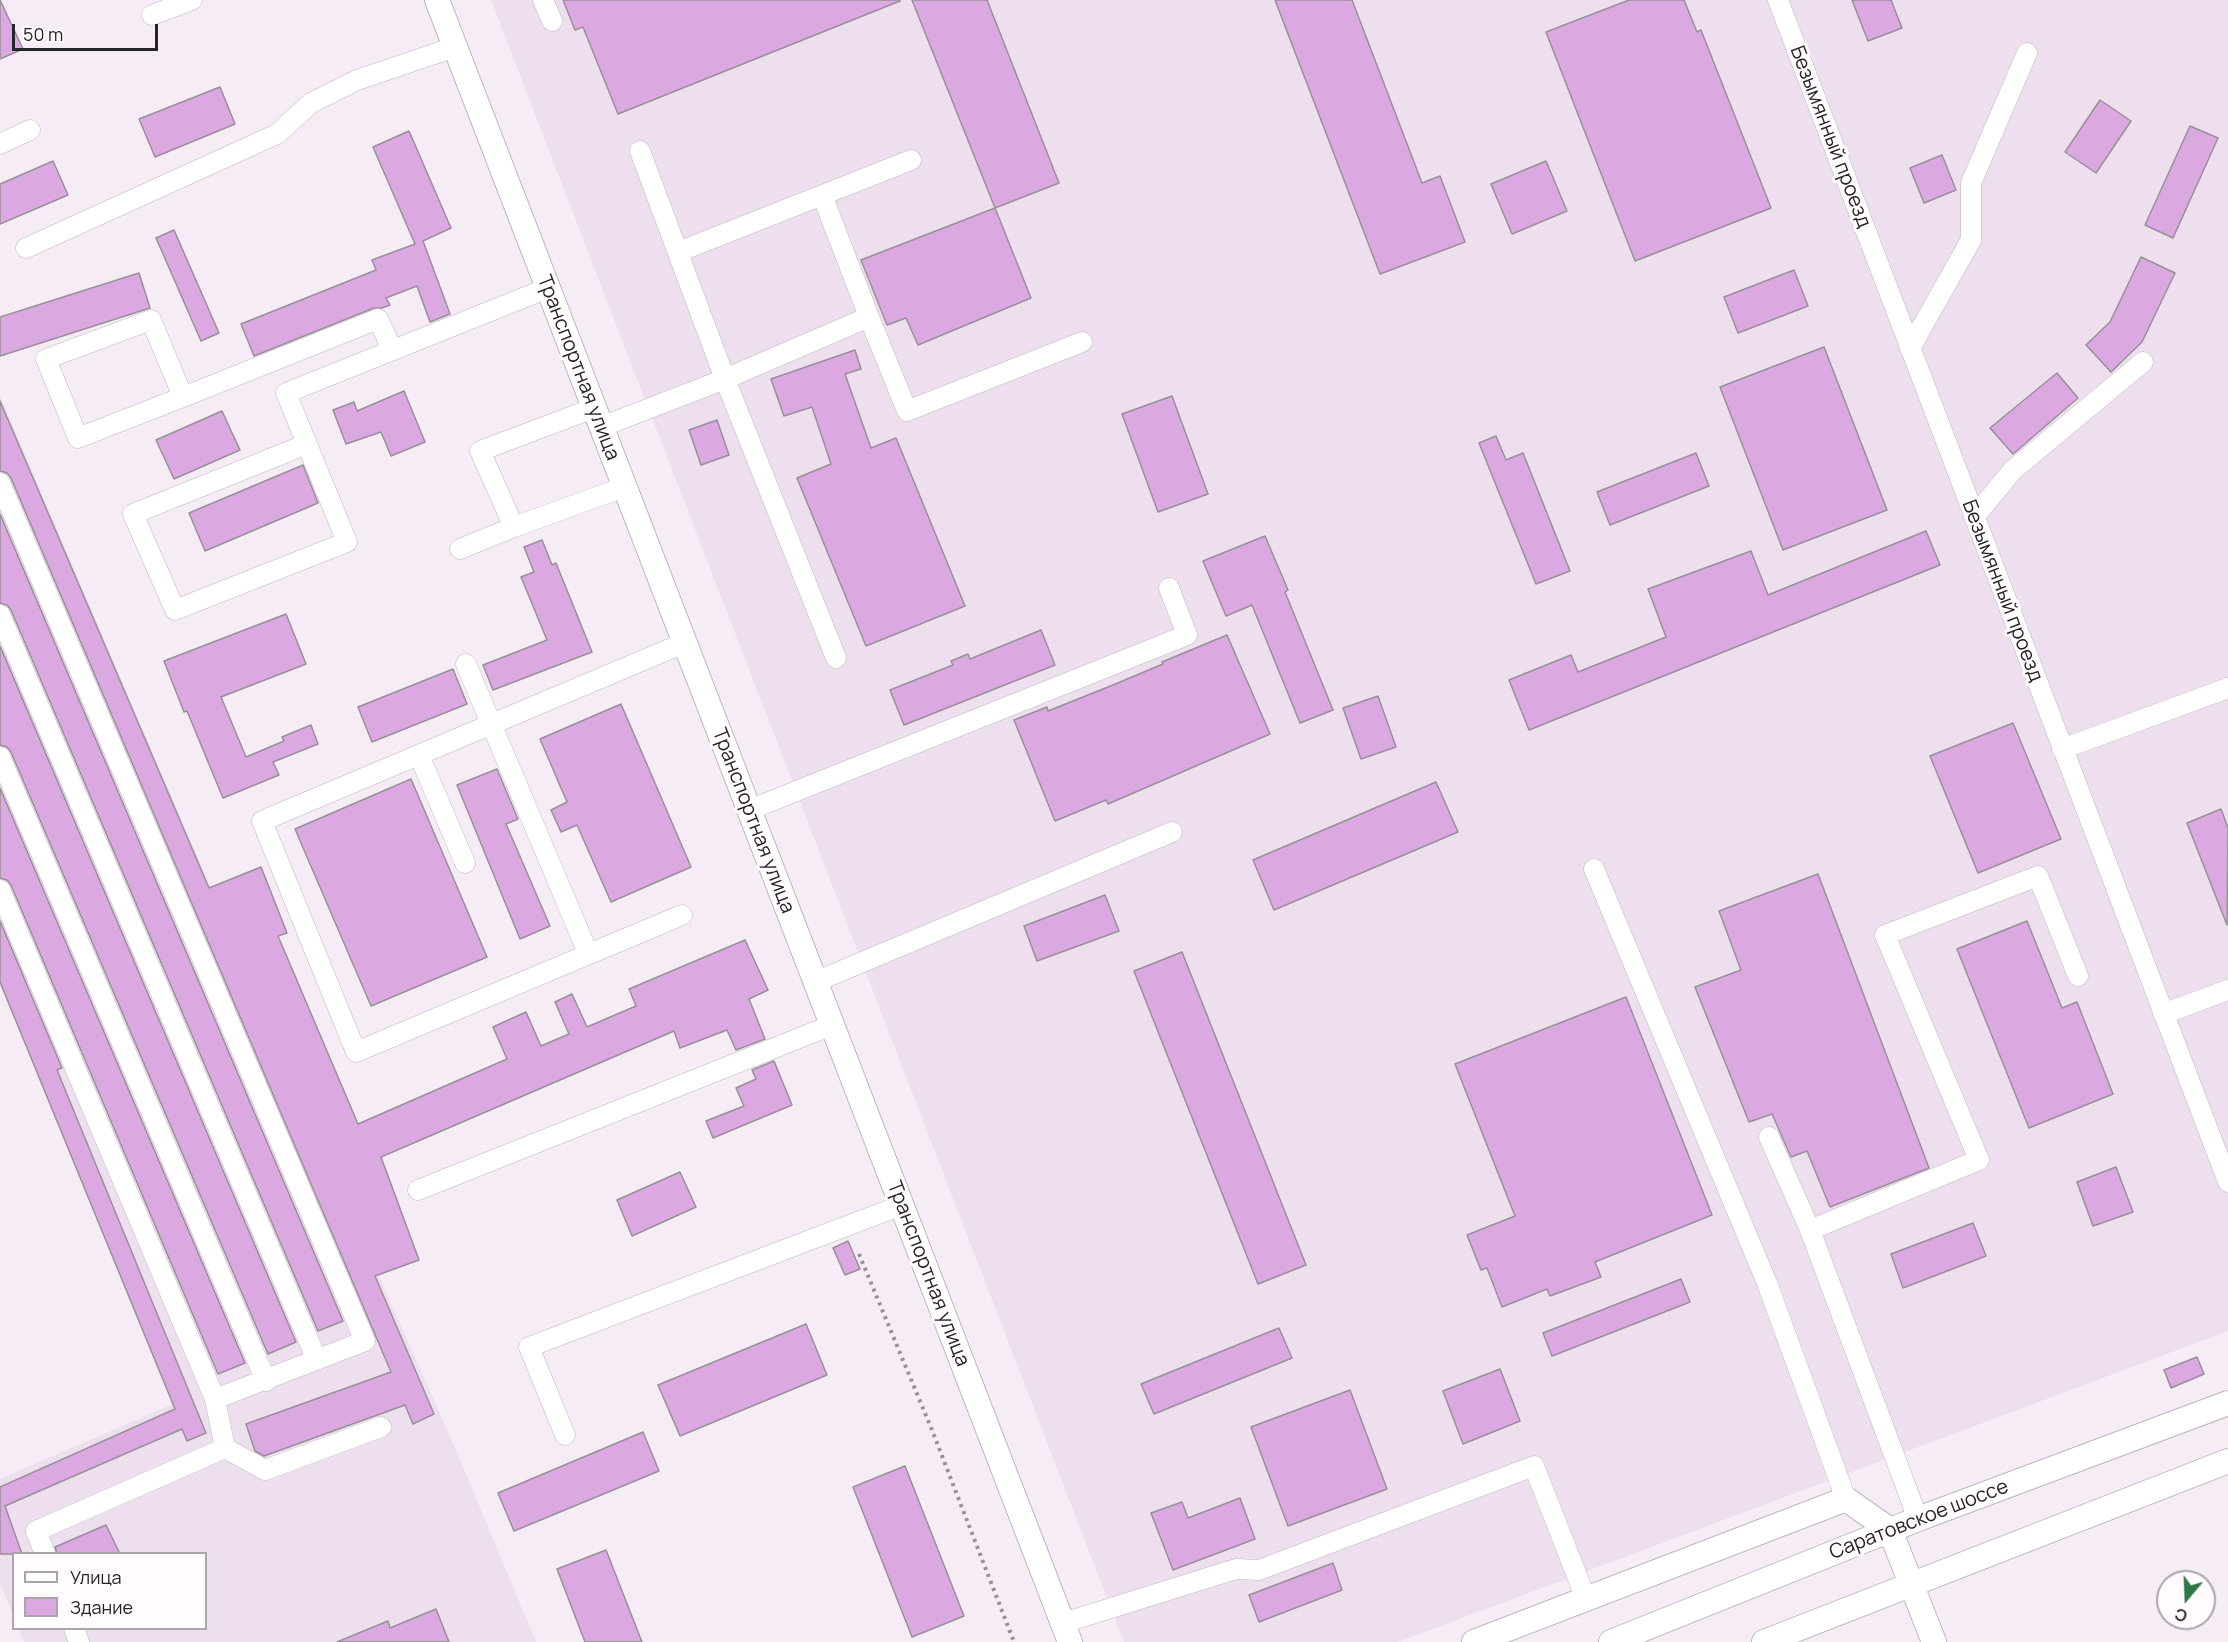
<!DOCTYPE html>
<html>
<head>
<meta charset="utf-8">
<style>
	body { margin:0 }
	#map { position:relative; width:2228px; height:1642px; overflow:hidden; background:#f5ecf5; font-family:Manrope,sans-serif }
	canvas { display:block }
	.legend { position:absolute; left:12px; top:1552px; width:195px; height:78px; box-sizing:border-box; background:#fffbff; border:2px solid #a9a5a9; margin:0; padding:8px 10px; list-style:none; font-size:18px; color:#272427 }
	.legend li { display:flex; align-items:center; gap:12px; height:30px }
	.legend b { width:30px; border:2px solid #a9a5a9 }
	.north { position:absolute; left:2156px; top:1570px; width:60px; height:60px; box-sizing:border-box; background:#fffbff; border:2px solid #a9a5a9; border-radius:50%; rotate:199deg; font-size:16px; font-weight:700; line-height:24px; text-align:center; color:#272427 }
	.north::after { content:''; display:block; margin:auto; width:21px; height:27px; background:#2e7846; clip-path:polygon(50% 0,100% 100%,50% 72%,0 100%) }
	.scale { position:absolute; left:12px; top:24px; width:146px; height:27px; box-sizing:border-box; border:3px solid #272427; border-top:0; padding-left:8px; font-size:18px; line-height:21px; white-space:nowrap; color:#272427; -webkit-text-stroke:4px #fffbff; paint-order:stroke }
</style>
</head>
<body>
<div id="map">
<canvas width="2228" height="1642"></canvas>
<ul class="legend">
<li><b style="height:8px;background:#fff"></b>Улица</li>
<li><b style="height:16px;background:#dca8e2"></b>Здание</li>
</ul>
<div class="north">С</div>
<div class="scale">50 m</div>
</div>
<script>
const g = document.querySelector('canvas').getContext('2d');
g.lineJoin = 'round';
function paint(path, color) {
  g.fillStyle = color;
  g.fill(path, 'evenodd');
}
function poly(rows) {
  const path = new Path2D();
  for (const r of rows) {
    path.moveTo(r[0], r[1]);
    for (let i = 2; i < r.length; i += 2) path.lineTo(r[i], r[i + 1]);
  }
  return path;
}
function trace(path, color, width, dash) {
  g.strokeStyle = color;
  g.lineWidth = width;
  g.lineCap = dash ? 'butt' : 'round';
  g.setLineDash(dash || []);
  g.stroke(path);
}
function drawText(font, color, halo, rows, align = 'center') {
  g.font = font + ' Manrope,sans-serif';
  g.lineWidth = 6;
  g.setLineDash([]);
  g.textBaseline = 'middle';
  g.strokeStyle = halo;
  g.fillStyle = color;
  for (const [text, x, y, turn = 0] of rows) {
    g.save();
    g.translate(x, y);
    g.rotate((+turn || 0) * Math.PI / 180);
    g.textAlign = isNaN(turn) ? turn : align;
    if (halo) g.strokeText(text, 0, 0);
    g.fillText(text, 0, 0);
    g.restore();
  }
}
paint(poly([
	[491,0,2228,0,2228,1331,1398,1642,1124,1642],
	[0,396,333,1173,450,1436,536,1642,24,1642,19,1629,206,1628,206,1554,14,1554,13,1616,0,1583,0,1479,173,1404,0,982]
]), '#eddfee');
const building = poly([
	[0,0,23,49,0,59,0,0],
	[563,0,900,0,900,1,618,114,583,27,575,30,563,0],
	[912,0,987,0,1059,183,995,208,912,0],
	[1275,0,1352,0,1422,183,1440,176,1465,242,1380,274,1275,0],
	[1629,0,1684,0,1697,32,1701,30,1771,208,1635,261,1546,32,1629,0],
	[1852,0,1891,0,1902,28,1868,41,1852,0],
	[220,87,235,124,155,157,139,119,220,87],
	[2100,100,2131,121,2096,173,2065,152,2100,100],
	[2190,126,2218,138,2173,238,2145,225,2190,126],
	[409,131,451,228,423,241,450,314,430,322,417,286,386,298,390,305,382,308,374,308,254,356,241,324,376,270,372,260,415,244,373,147,409,131],
	[1942,155,1956,190,1924,203,1910,168,1942,155],
	[53,161,68,195,0,224,0,184,53,161],
	[1546,161,1567,211,1512,234,1491,184,1546,161],
	[995,208,1031,298,918,345,906,318,887,325,861,260,995,208],
	[174,230,219,333,201,341,156,238,174,230],
	[2141,257,2175,273,2142,342,2111,372,2086,345,2110,322,2141,257],
	[1794,270,1808,306,1738,333,1724,297,1794,270],
	[139,273,150,308,0,356,0,317,139,273],
	[1824,347,1887,510,1783,550,1720,387,1824,347],
	[855,350,861,369,845,374,871,448,896,438,965,606,866,646,797,478,831,464,812,407,784,416,771,379,855,350],
	[2057,373,2078,398,2013,454,1990,428,2057,373],
	[404,391,425,442,391,456,381,432,346,444,333,410,354,402,357,411,404,391],
	[1172,396,1208,494,1158,512,1122,414,1172,396],
	[0,401,209,888,261,867,287,933,278,936,358,1124,507,1059,493,1027,526,1012,541,1046,569,1034,555,1002,572,994,587,1027,636,1006,629,989,745,940,768,990,749,999,765,1039,736,1050,727,1030,680,1048,674,1031,381,1157,419,1260,375,1276,434,1414,413,1424,405,1405,264,1456,255,1451,246,1424,391,1372,11,478,7,473,0,471,0,401],
	[222,411,240,450,174,479,156,440,222,411],
	[717,420,729,455,701,465,689,430,717,420],
	[1496,436,1506,460,1523,453,1570,571,1536,584,1479,443,1496,436],
	[1696,453,1709,486,1610,525,1597,492,1696,453],
	[303,465,318,503,205,551,189,513,303,465],
	[0,514,343,1321,318,1331,11,610,7,605,0,603,0,514],
	[1926,531,1940,565,1529,730,1509,680,1571,655,1578,672,1666,637,1648,589,1751,551,1768,595,1926,531],
	[1265,536,1288,590,1285,592,1333,710,1300,723,1252,605,1226,616,1203,561,1265,536],
	[542,540,552,565,556,563,592,652,493,690,483,665,547,640,521,577,534,572,524,547,542,540],
	[286,614,306,664,221,697,246,757,284,741,282,737,311,725,318,744,273,762,279,775,223,798,187,711,184,712,164,661,286,614],
	[1041,630,1055,665,904,725,890,690,953,665,951,661,968,654,970,659,1041,630],
	[1227,635,1270,734,1108,804,1106,800,1055,821,1014,720,1047,707,1048,711,1113,685,1163,664,1162,662,1227,635],
	[0,646,296,1342,268,1354,11,752,7,747,0,745,0,646],
	[453,669,467,704,372,742,358,707,453,669],
	[1378,696,1396,747,1361,759,1343,708,1378,696],
	[621,704,691,867,611,902,577,825,561,832,551,810,567,802,540,739,621,704],
	[2013,723,2061,839,1978,873,1930,756,2013,723],
	[497,769,518,819,506,824,550,926,520,939,457,785,497,769],
	[411,779,487,957,371,1006,295,829,411,779],
	[1436,782,1458,832,1274,910,1253,860,1436,782],
	[0,788,245,1363,218,1374,11,885,7,880,0,878,0,788],
	[2221,809,2228,828,2227,925,2187,823,2221,809],
	[1818,874,1929,1168,1830,1207,1807,1151,1791,1157,1772,1114,1749,1122,1695,987,1741,970,1719,911,1818,874],
	[1105,895,1119,931,1037,961,1024,926,1105,895],
	[0,921,62,1068,57,1070,206,1433,187,1441,182,1429,5,1506,22,1554,0,1554,0,1487,175,1409,0,982,0,921],
	[2027,921,2062,1008,2077,1002,2113,1094,2029,1128,1957,949,2027,921],
	[1182,952,1306,1265,1258,1284,1134,971,1182,952],
	[1626,997,1712,1215,1595,1262,1601,1277,1550,1296,1547,1289,1502,1307,1487,1268,1481,1270,1467,1235,1515,1216,1455,1064,1626,997],
	[774,1061,792,1105,713,1138,706,1121,744,1106,736,1088,756,1079,752,1070,774,1061],
	[2116,1167,2133,1212,2093,1226,2077,1182,2116,1167],
	[680,1172,696,1207,632,1236,617,1200,680,1172],
	[1973,1223,1986,1256,1903,1288,1891,1254,1973,1223],
	[848,1241,860,1269,845,1275,833,1248,848,1241],
	[1681,1279,1690,1302,1552,1356,1543,1333,1681,1279],
	[806,1324,827,1375,680,1436,658,1385,806,1324],
	[1279,1328,1292,1358,1154,1414,1141,1384,1279,1328],
	[2197,1357,2204,1374,2171,1388,2164,1370,2197,1357],
	[1500,1369,1520,1421,1463,1444,1443,1391,1500,1369],
	[1350,1390,1387,1489,1288,1526,1251,1427,1350,1390],
	[643,1432,659,1471,514,1531,498,1493,643,1432],
	[905,1466,964,1616,912,1637,853,1487,905,1466],
	[1240,1498,1255,1539,1173,1570,1151,1513,1182,1502,1188,1518,1240,1498],
	[106,1525,120,1554,57,1554,55,1547,106,1525],
	[606,1550,642,1642,585,1642,557,1569,606,1550],
	[1333,1563,1342,1590,1259,1622,1249,1595,1333,1563],
	[436,1609,449,1642,337,1642,388,1621,390,1628,436,1609]
]);
paint(building, '#dca8e2');
trace(building, '#989098', 1.5);
const minor = poly([
	[543,0,552,21],
	[1778,0,2228,1182],
	[152,15,192,0],
	[0,144,30,130],
	[640,151,725,379,869,317,907,411,1082,342],
	[822,195,869,317],
	[26,248,277,134,311,103,357,80,455,47],
	[678,252,911,160],
	[1910,348,1971,240,1971,183,2027,53],
	[183,397,78,438,46,359,151,320,183,397,378,319,392,349],
	[594,408,480,451,514,527,624,487],
	[601,427,725,379,836,658],
	[307,444,133,514,175,610,347,542,286,393,548,288],
	[0,483,365,1341,215,1399],
	[1974,517,2013,470,2143,362],
	[460,549,514,527],
	[0,615,317,1360],
	[466,664,588,953],
	[2062,749,2228,688],
	[419,755,465,863],
	[0,757,266,1381],
	[749,810,1187,635,1169,588],
	[1594,869,1767,1283,1846,1499],
	[0,890,215,1399,225,1448,36,1531,45,1554],
	[682,915,356,1052,262,821,684,643],
	[815,982,1172,832],
	[2163,1014,2228,990],
	[1769,1137,1810,1230,1918,1519],
	[418,1190,832,1025],
	[1810,1230,1979,1160,1885,935,2038,876,2078,976],
	[565,1435,529,1347,902,1205],
	[225,1448,265,1470,381,1427],
	[1063,1623,1236,1569,1259,1570,1534,1466,1586,1599],
	[74,1628,79,1642]
]);
const major = poly([
	[437,0,1070,1642],
	[1474,1642,1846,1499,1890,1530,1934,1642],
	[1611,1642,1918,1519,2228,1403],
	[1764,1642,2228,1461]
]);
trace(minor, '#bfb7bf', 21);
trace(major, '#bfb7bf', 26);
trace(poly([
	[859,1254,932,1430,1014,1642]
]), '#979197', 4, [3, 4.5]);
trace(minor, '#fff', 20);
trace(major, '#fff', 24);
drawText('20px', '#272427', '#fffbff', [
	["Безымянный проезд",1830,137,69],
	["Транспортная улица",578,368,69],
	["Безымянный проезд",2002,591,69],
	["Транспортная улица",753,821,69],
	["Транспортная улица",928,1274,69],
	["Саратовское шоссе",1919,1520,-21]
]);
</script>
</body>
</html>
